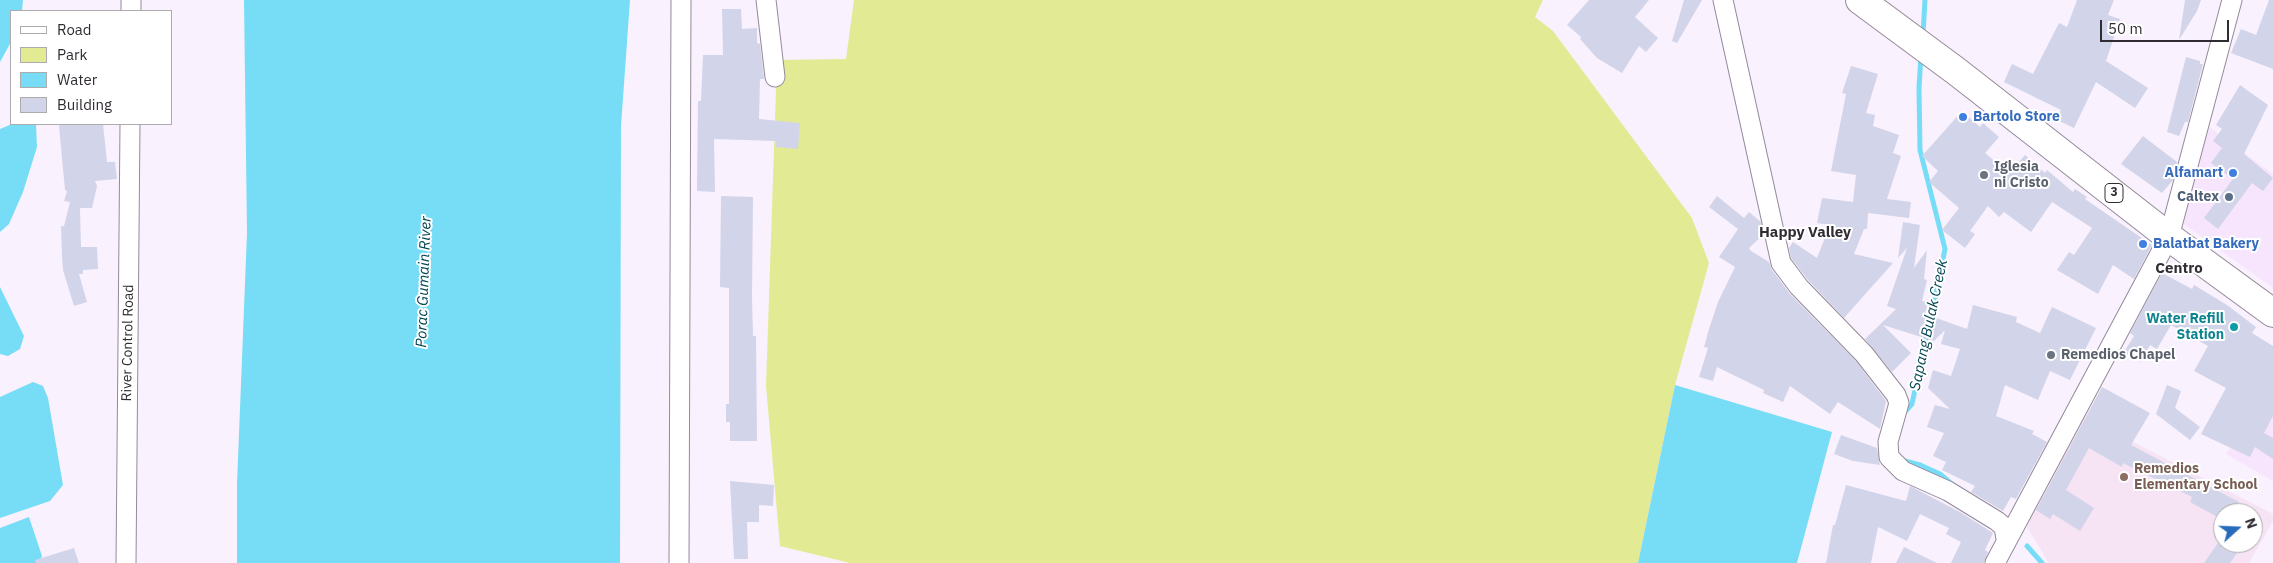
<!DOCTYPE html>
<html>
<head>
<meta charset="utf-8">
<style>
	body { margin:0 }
	#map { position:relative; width:2273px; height:563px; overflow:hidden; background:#f9f1fd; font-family:"IBM Plex Sans",sans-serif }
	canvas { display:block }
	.legend { position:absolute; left:10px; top:10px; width:162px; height:115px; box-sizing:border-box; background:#fff; border:1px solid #adabad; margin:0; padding:6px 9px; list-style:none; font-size:15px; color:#312c33 }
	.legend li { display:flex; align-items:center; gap:10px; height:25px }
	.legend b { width:25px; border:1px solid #adabad }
	.north { position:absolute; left:2213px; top:503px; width:50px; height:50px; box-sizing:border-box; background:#fff; border:1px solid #adabad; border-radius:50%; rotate:70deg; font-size:14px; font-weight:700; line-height:20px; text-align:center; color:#312c33 }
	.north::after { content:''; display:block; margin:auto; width:18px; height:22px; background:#276bbc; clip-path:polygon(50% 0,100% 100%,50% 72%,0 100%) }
	.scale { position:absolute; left:2100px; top:20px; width:129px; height:22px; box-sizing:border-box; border:2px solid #312c33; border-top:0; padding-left:6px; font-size:15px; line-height:18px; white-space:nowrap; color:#312c33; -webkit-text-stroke:4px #fff; paint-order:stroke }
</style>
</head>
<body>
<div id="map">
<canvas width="2273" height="563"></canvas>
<ul class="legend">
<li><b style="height:6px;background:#fff"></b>Road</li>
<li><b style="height:14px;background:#e3ea94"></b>Park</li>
<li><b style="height:14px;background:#77ddf6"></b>Water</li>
<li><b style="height:14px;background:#d2d4e9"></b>Building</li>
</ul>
<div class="north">N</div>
<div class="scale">50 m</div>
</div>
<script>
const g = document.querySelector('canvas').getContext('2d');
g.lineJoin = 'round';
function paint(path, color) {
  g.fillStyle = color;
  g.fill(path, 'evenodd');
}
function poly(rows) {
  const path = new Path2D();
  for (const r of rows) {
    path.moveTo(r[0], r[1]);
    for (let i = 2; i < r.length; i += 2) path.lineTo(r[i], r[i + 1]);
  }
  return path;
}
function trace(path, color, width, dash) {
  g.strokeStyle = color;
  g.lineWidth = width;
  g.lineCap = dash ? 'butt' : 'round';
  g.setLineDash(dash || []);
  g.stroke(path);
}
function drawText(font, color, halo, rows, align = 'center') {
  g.font = font + ' "IBM Plex Sans",sans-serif';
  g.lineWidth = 4;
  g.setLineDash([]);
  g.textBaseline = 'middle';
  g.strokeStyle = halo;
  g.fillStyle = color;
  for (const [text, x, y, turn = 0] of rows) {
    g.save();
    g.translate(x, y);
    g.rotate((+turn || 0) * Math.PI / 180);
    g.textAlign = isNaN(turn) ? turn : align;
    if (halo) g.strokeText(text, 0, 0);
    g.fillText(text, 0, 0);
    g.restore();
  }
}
paint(poly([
	[2204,123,2273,174,2273,288,2178,220],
	[2273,374,2273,481,2226,454]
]), '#f7e5fe');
paint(poly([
	[2079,414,2273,514,2273,521,2249,563,2049,563,2023,520],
	[2223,513,2253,513,2253,543,2223,543]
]), '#f6e4f5');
paint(poly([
	[854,0,1543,0,1535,17,1553,31,1692,218,1709,263,1675,385,1638,563,850,563,780,546,766,386,777,60,846,59]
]), '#e3ea94');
paint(poly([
	[0,0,23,0,22,11,11,11,11,42,0,62],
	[244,0,630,0,621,126,620,563,237,563,237,484,247,233],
	[12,124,36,124,37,147,23,192,9,224,0,232,0,129],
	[0,287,24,336,20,349,8,356,0,354],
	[33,382,43,386,48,398,63,485,50,501,0,518,0,397],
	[1675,385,1832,432,1797,563,1638,563],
	[29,517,42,556,39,563,0,563,0,528]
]), '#77ddf6');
trace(poly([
	[1923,34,1925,0],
	[1921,55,1919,88,1920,150,1945,249,1930,322],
	[1903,414,1912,404,1927,333],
	[1901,460,1920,465,1940,474,1953,485],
	[2027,546,2042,563]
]), '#77ddf6', 5);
paint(poly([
	[1589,0,1649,0,1635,17,1658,38,1646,52,1639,46,1622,73,1597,58,1580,39,1581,37,1567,25],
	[1684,0,1702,0,1677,43,1672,41],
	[2077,0,2114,0,2108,15,2120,19,2106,61,2148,88,2135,108,2096,82,2074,128,2057,120,2061,110,2004,82,2012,64,2033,74,2059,23,2067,27],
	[2185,0,2201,0,2197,11,2179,40],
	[2269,0,2273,0,2273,69,2231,53,2241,29,2256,35],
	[722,9,741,9,742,29,757,28,757,43,760,44,764,79,760,79,759,119,800,123,798,149,776,147,776,141,714,139,715,192,697,191,698,101,701,101,703,55,723,55],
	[2186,57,2200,61,2200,64,2203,64,2188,122,2185,122,2179,136,2167,132],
	[1851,66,1878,74,1866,113,1875,115,1873,126,1899,135,1893,153,1901,156,1887,199,1911,202,1909,218,1868,213,1867,229,1864,229,1854,254,1893,263,1844,318,1808,280,1791,258,1789,248,1793,242,1817,258,1830,225,1817,223,1822,198,1853,202,1856,175,1831,171,1846,94,1842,93],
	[2240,85,2268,105,2244,154,2273,178,2263,191,2252,183,2218,229,2204,218,2233,179,2211,163,2222,148,2213,141,2222,129,2216,125],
	[1962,111,1980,127,1983,123,1999,137,1985,153,2009,173,2025,155,2045,173,2047,170,2073,192,2075,189,2087,197,2085,199,2152,245,2134,279,2113,265,2098,294,2057,270,2069,252,2074,255,2092,228,2052,202,2031,232,2004,212,1999,217,1988,206,1970,231,1975,234,1965,248,1942,230,1959,208,1929,182,1938,171,1922,156],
	[63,124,103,124,107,162,115,162,117,179,95,181,97,186,92,208,80,208,81,247,97,247,98,269,83,270,83,274,79,274,87,302,74,306,63,270,62,257,61,226,64,226,70,202,64,201,67,191,65,190,59,126],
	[2143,136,2177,162,2173,180,2162,193,2121,164],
	[721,196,753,197,752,297,753,336,756,336,757,441,730,441,730,422,726,422,726,404,729,404,729,288,720,287],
	[1717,196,1744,218,1749,212,1761,222,1763,235,1749,248,1751,251,1769,262,1772,270,1790,294,1856,361,1886,401,1880,429,1838,402,1830,414,1790,386,1783,402,1763,393,1764,390,1717,367,1713,381,1699,377,1708,348,1704,347,1709,329,1718,302,1735,267,1719,257,1738,229,1709,207],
	[1903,222,1920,225,1914,268,1927,250,1924,279,1927,280,1922,301,1928,302,1925,314,1967,329,1973,305,2017,317,2016,322,2040,333,2052,307,2096,328,2070,380,2050,371,2038,400,2005,385,1996,416,2034,431,2032,434,2047,442,2016,499,2011,497,2003,511,1971,492,1975,486,1942,470,1946,462,1933,456,1944,433,1927,427,1935,405,1950,409,1928,388,1933,370,1951,376,1960,349,1941,344,1945,330,1934,341,1883,325,1911,353,1892,372,1865,339,1896,309,1887,306,1907,248,1898,258],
	[2162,273,2192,289,2194,285,2227,305,2256,327,2252,333,2273,346,2273,416,2264,433,2273,438,2273,459,2255,447,2250,457,2201,434,2226,388,2194,371,2208,346,2171,325,2157,349,2150,345,2141,362,2124,352,2134,336,2130,333],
	[2167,385,2181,391,2175,408,2200,427,2190,440,2156,414],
	[2102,387,2150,413,2131,445,2239,502,2233,513,2223,513,2223,520,2190,502,2192,497,2123,463,2122,467,2089,448,2066,490,2094,508,2080,531,2053,514,2050,519,2036,510],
	[1841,435,1877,448,1880,465,1853,461,1834,454],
	[730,481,774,485,773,506,759,505,759,522,747,522,748,559,734,559],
	[1846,485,1906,501,1910,486,1960,512,1993,533,1985,550,1988,552,1984,563,1951,563,1961,542,1946,534,1949,528,1920,514,1907,541,1878,527,1871,563,1826,563,1833,525,1835,525],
	[2218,543,2244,543,2230,563,2204,563],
	[1904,547,1937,563,1896,563],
	[74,548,79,563,36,563,35,560]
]), '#d2d4e9');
const minor = poly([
	[766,0,775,77],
	[1723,0,1781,263,1799,287,1864,354,1896,395,1899,403,1888,442,1889,457,1903,471,1948,491,1997,521,2004,527,2006,539],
	[131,11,131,0],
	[126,563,130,124],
	[679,563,681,0],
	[1995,563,2169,237,2232,0]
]);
const highway = poly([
	[1860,0,1956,71,2169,237,2273,313]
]);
trace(minor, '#95899a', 21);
trace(highway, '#95899a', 30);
trace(minor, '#fff', 19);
trace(highway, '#fff', 28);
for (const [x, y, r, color] of [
	[1963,117,5,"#3f7fe0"],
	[2233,173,5,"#3f7fe0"],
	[1984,175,5,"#6b7280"],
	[2229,197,5,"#5c6f8a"],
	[2143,244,5,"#3f7fe0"],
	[2234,327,5,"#0f9aa8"],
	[2051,355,5,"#6b7280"],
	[2124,477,5,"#8d6e63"]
]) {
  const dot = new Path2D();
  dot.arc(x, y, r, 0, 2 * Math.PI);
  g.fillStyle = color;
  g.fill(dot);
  trace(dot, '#fff', 2);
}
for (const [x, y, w] of [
	[2114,193,18]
]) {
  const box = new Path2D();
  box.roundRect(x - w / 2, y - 9.5, w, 19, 4);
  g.fillStyle = '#fff';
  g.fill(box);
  trace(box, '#312c33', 1);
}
drawText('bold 12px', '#312c33', null, [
	["3",2114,193]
]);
drawText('bold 14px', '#366cbe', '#fff', [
	["Bartolo Store",1973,117],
	["Alfamart",2223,173,"right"],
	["Balatbat Bakery",2153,244]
], 'left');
drawText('bold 14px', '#5b616d', '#fff', [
	["Iglesia",1994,167],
	["ni Cristo",1994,183],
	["Remedios Chapel",2061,355]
], 'left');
drawText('bold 14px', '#4e5e75', '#fff', [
	["Caltex",2219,197]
], 'right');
drawText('bold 14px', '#0d838f', '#fff', [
	["Water Refill",2224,319],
	["Station",2224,335]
], 'right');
drawText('14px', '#312c33', '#fff', [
	["River Control Road",128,343,-89]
]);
drawText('bold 14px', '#785e54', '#fff', [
	["Remedios",2134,469],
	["Elementary School",2134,485]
], 'left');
drawText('bold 15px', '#312c33', '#fff', [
	["Happy Valley",1805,233],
	["Centro",2179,269]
]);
drawText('italic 15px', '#034653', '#fff', [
	["Porac Gumain River",424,282,-88],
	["Sapang Bulak Creek",1929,325,-78]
]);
</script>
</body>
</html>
